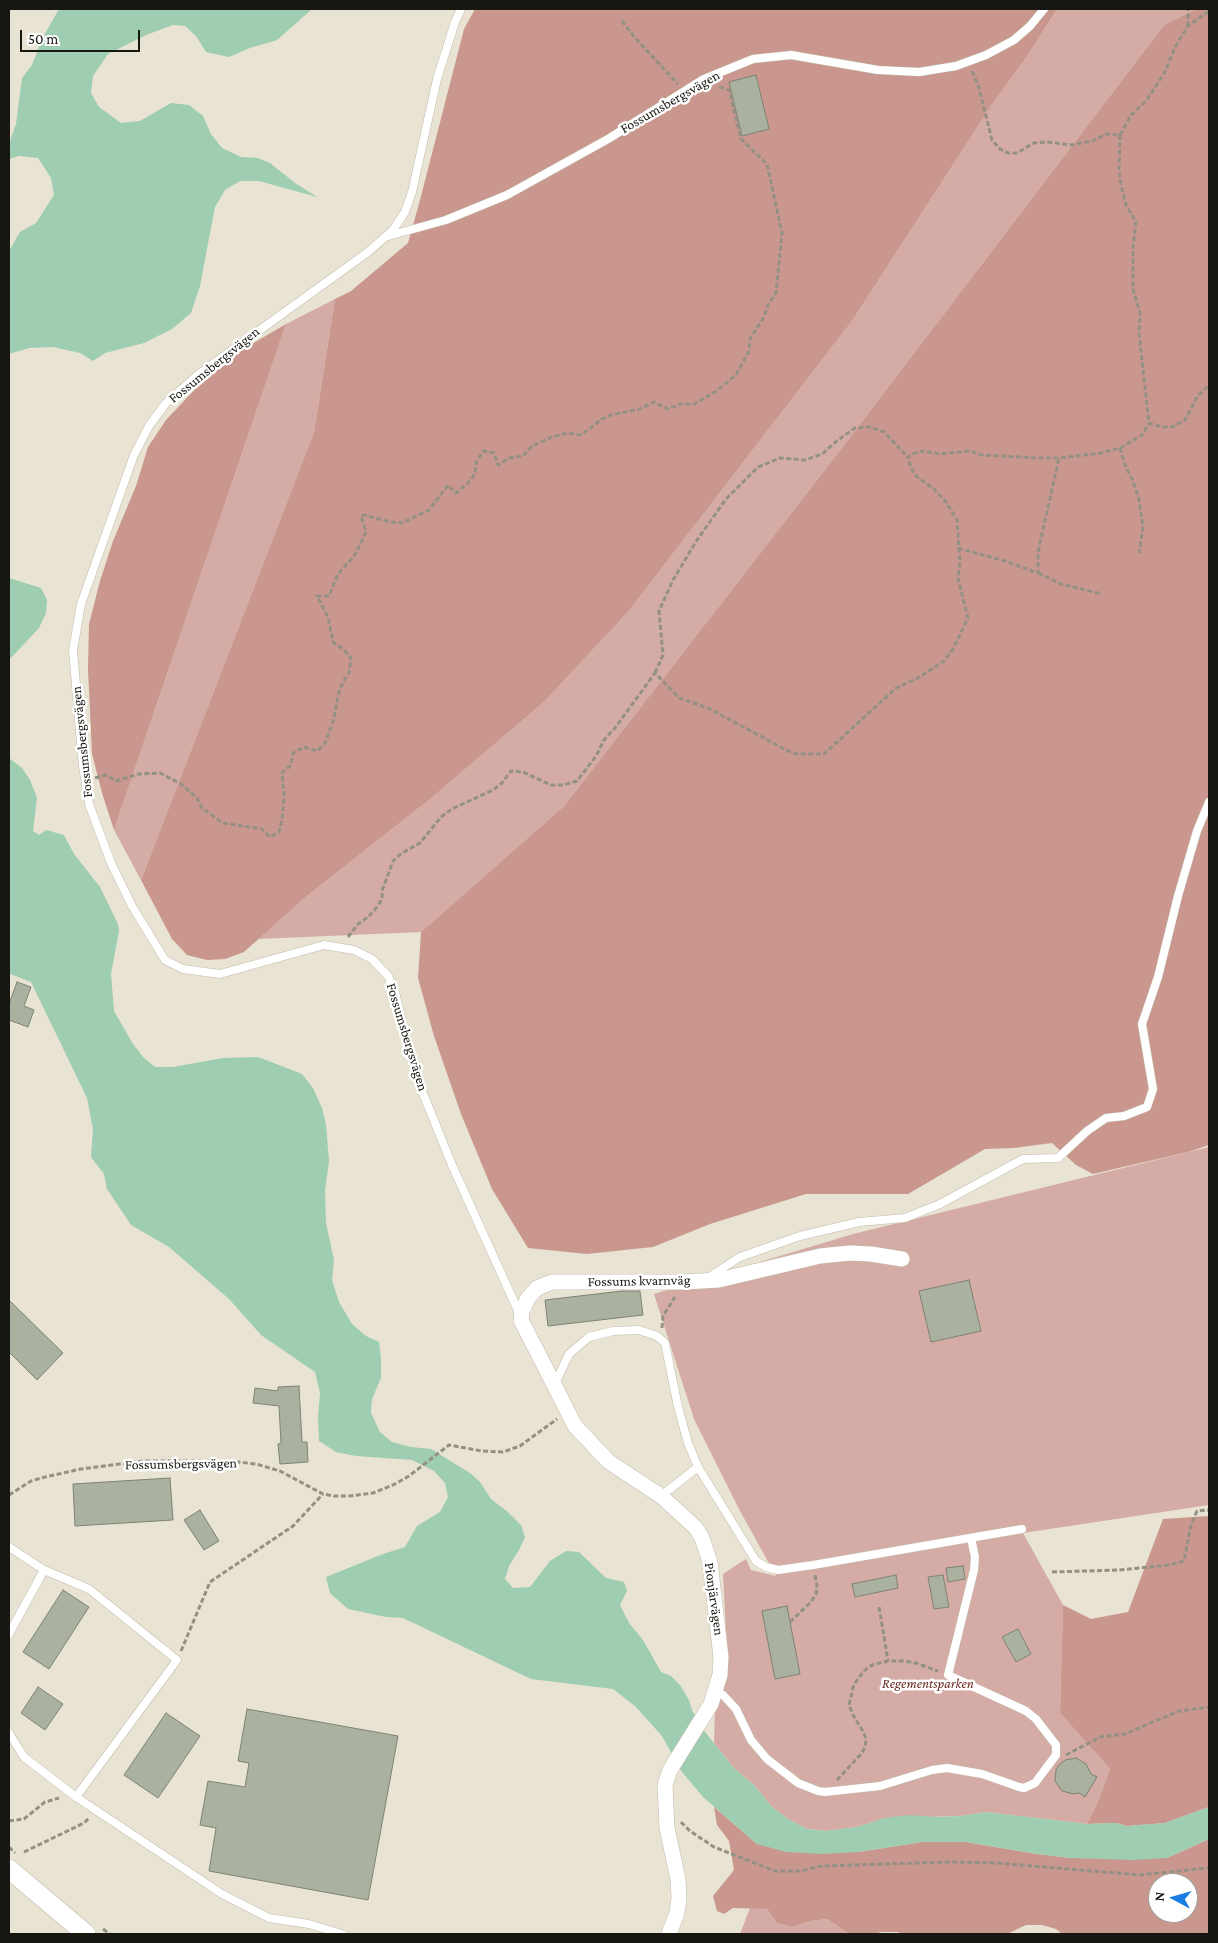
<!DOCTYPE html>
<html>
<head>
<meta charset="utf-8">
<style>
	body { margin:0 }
	#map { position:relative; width:1218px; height:1943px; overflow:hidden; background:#e8e3d2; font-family:"Crimson Pro",serif }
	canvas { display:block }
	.frame { position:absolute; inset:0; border:10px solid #171610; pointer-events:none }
	.north { position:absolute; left:1148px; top:1873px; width:50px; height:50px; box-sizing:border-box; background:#fff; border:1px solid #a2a29f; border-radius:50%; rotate:276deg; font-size:14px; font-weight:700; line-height:20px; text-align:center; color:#171610 }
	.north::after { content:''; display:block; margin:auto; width:18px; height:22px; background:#187ee6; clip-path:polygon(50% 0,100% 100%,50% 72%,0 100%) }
	.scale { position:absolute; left:20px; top:30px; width:120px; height:22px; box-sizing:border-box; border:2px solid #171610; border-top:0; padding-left:6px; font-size:15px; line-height:18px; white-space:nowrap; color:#171610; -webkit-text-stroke:4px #fff; paint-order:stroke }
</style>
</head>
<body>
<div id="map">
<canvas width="1218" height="1943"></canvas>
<div class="frame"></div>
<div class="north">N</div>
<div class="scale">50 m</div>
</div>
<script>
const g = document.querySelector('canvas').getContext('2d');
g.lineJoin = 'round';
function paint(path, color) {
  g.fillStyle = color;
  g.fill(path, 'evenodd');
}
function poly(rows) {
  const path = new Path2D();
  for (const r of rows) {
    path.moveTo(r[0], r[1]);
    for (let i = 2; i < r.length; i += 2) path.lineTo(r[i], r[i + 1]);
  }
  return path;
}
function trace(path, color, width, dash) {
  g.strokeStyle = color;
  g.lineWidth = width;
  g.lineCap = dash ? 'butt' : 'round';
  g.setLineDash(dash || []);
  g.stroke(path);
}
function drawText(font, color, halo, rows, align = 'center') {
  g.font = font + ' "Crimson Pro",serif';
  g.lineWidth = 5;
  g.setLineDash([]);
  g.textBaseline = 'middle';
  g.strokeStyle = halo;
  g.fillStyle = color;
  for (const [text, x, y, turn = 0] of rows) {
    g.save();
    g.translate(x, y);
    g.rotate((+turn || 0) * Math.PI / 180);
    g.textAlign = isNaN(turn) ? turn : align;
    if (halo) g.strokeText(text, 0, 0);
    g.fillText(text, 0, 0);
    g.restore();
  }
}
paint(poly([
	[1057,9,1197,9,1164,25,838,453,564,806,421,932,258,939,302,900,429,800,544,702,628,612,852,321,991,106,1026,58],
	[335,299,314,432,141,880,114,830,286,324],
	[1209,1147,1209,1505,1023,1533,1063,1605,1060,1713,1110,1769,1099,1799,1087,1824,986,1812,961,1816,885,1818,857,1827,826,1831,807,1829,788,1819,772,1807,755,1786,734,1768,714,1743,715,1704,727,1650,723,1574,746,1559,751,1570,776,1576,739,1509,694,1419,654,1294,853,1234],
	[750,1908,767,1909,777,1923,792,1927,811,1921,827,1919,849,1934,740,1934]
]), '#d4aca5');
paint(poly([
	[475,9,1057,9,1026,58,991,106,852,321,628,612,544,702,429,800,302,900,244,952,225,959,207,960,187,955,172,939,141,880,314,432,335,299,351,291,408,243,420,200,464,29],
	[1197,9,1209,9,1209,1145,1188,1152,1093,1174,1076,1165,1052,1143,1014,1148,985,1149,908,1194,806,1194,710,1224,653,1247,587,1254,528,1248,492,1189,461,1114,434,1036,418,978,421,932,564,806,838,453,1164,25],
	[286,324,114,830,102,793,92,754,88,669,89,624,100,581,113,541,136,486,148,447,166,420,198,386,240,351],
	[1209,1516,1209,1807,1165,1823,1127,1826,1116,1823,1087,1824,1099,1799,1110,1769,1060,1713,1063,1605,1091,1619,1128,1612,1163,1519],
	[714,1807,757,1844,858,1852,922,1842,966,1842,1037,1854,1071,1858,1167,1858,1209,1839,1209,1934,1062,1934,1056,1929,1042,1925,1026,1925,1007,1934,902,1934,898,1932,882,1932,872,1934,849,1934,827,1919,811,1921,792,1927,777,1923,767,1909,733,1908,724,1914,717,1911,713,1896,734,1870,729,1841,717,1825],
	[1158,1883,1188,1883,1188,1913,1158,1913]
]), '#ca978e');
paint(poly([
	[59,9,312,9,277,40,250,48,229,57,206,52,196,36,185,26,173,25,146,35,108,54,93,76,91,93,99,107,121,123,140,121,171,103,189,105,203,116,211,134,222,148,241,157,258,158,270,163,295,183,317,197,259,181,240,181,225,190,215,207,200,286,191,313,172,329,144,343,105,353,93,361,80,353,53,347,29,348,9,354,9,251,20,232,36,223,54,195,51,178,38,158,19,156,9,159,9,144,16,124,22,78,32,65,42,39],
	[9,578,41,588,47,600,46,613,39,628,9,660],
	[9,758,22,768,30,780,37,798,33,831,39,835,46,830,64,835,74,854,100,887,118,924,119,931,111,974,114,1011,133,1044,143,1057,155,1067,173,1067,223,1058,258,1057,302,1074,313,1088,322,1108,326,1125,329,1161,325,1190,326,1223,334,1260,332,1280,339,1302,352,1324,366,1336,379,1342,381,1359,381,1378,372,1399,371,1413,380,1432,392,1442,411,1447,431,1449,470,1473,480,1482,491,1499,509,1513,521,1525,525,1537,519,1550,509,1566,505,1579,513,1588,530,1587,550,1561,566,1551,579,1552,606,1578,624,1582,627,1591,620,1605,629,1623,643,1640,661,1672,671,1676,680,1685,689,1700,692,1710,705,1732,734,1768,755,1786,772,1807,788,1819,807,1829,826,1831,857,1827,885,1818,909,1815,936,1817,961,1816,986,1812,1087,1824,1116,1823,1127,1826,1165,1823,1209,1807,1209,1839,1167,1858,1133,1860,1071,1858,1037,1854,966,1842,922,1842,858,1852,822,1854,786,1852,757,1844,703,1797,682,1772,662,1736,635,1706,613,1689,531,1679,403,1618,386,1617,348,1609,330,1593,326,1577,383,1554,405,1547,417,1526,440,1512,448,1497,445,1483,434,1471,412,1460,356,1456,336,1452,319,1441,318,1417,320,1393,315,1372,261,1335,229,1299,169,1247,131,1225,107,1189,104,1174,91,1157,93,1129,87,1098,31,982,10,974]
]), '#9ecdb1');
const building = poly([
	[756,75,769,129,742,136,729,82,756,75],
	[17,982,31,987,24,1006,34,1010,28,1027,9,1020,9,1004,17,982],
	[969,1280,981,1331,931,1342,919,1291,969,1280],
	[622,1291,640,1291,643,1315,548,1326,545,1300,622,1291],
	[9,1300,63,1353,37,1380,9,1352,9,1300],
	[299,1386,302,1442,307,1442,308,1462,280,1464,278,1444,281,1443,279,1406,253,1403,255,1388,278,1391,278,1387,299,1386],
	[170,1478,173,1520,75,1526,73,1484,170,1478],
	[200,1510,219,1541,204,1550,184,1520,200,1510],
	[963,1566,965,1579,948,1582,946,1568,963,1566],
	[896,1575,898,1588,855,1597,852,1584,896,1575],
	[943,1575,949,1607,934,1609,928,1577,943,1575],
	[63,1590,89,1607,49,1669,23,1652,63,1590],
	[787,1606,800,1674,775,1679,762,1611,787,1606],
	[1018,1629,1031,1654,1016,1662,1002,1637,1018,1629],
	[38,1687,63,1704,45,1730,21,1713,38,1687],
	[247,1709,398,1736,368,1900,209,1871,216,1828,200,1825,208,1781,245,1787,249,1763,238,1761,247,1709],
	[166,1713,200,1736,158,1798,124,1775,166,1713],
	[1076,1758,1086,1764,1091,1774,1097,1777,1085,1797,1079,1793,1074,1794,1062,1791,1055,1781,1056,1769,1060,1764,1065,1760,1076,1758]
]);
paint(building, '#aab1a1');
trace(building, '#7d8374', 1);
const service = poly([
	[461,9,455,22,437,79,412,192,405,212,393,230,368,252,199,374,166,403,149,426,134,455,81,604,73,650,83,766,89,804,111,863,132,906,165,960,183,969,220,974,324,945,354,950,372,959,388,976,395,992,403,1026,420,1086,452,1165,520,1315],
	[388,236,446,220,507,195,608,139,704,79,753,59,791,55,878,70,919,72,956,66,986,55,1014,40,1030,26,1044,9],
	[709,1277,740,1257,800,1236,859,1222,905,1218,940,1204,1023,1159,1058,1158,1087,1131,1106,1118,1124,1116,1147,1107,1153,1089,1142,1024,1158,977,1178,896,1197,831,1209,802],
	[555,1384,569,1354,589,1337,613,1331,639,1330,657,1336,665,1343,678,1407,688,1443,698,1467,756,1561,766,1567,778,1570,813,1565,1022,1529],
	[661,1496,698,1467],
	[9,1547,44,1570,9,1634],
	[44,1570,89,1589,177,1660,76,1797],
	[716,1692,723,1695,736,1709,751,1740,767,1759,798,1783,818,1791,825,1792,880,1786,932,1770,947,1768,982,1774,1019,1787,1024,1788,1035,1783,1056,1755,1056,1745,1036,1719,1026,1711,948,1675,974,1570,975,1557,971,1538],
	[9,1733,24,1757,76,1797,222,1894,269,1918,309,1924,342,1934]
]);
const minor = poly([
	[669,1934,677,1913,679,1898,678,1879,667,1828,665,1785,670,1770,711,1704,720,1675,721,1657,710,1562,702,1538,696,1528,661,1496,609,1462,575,1426,521,1320,522,1311,528,1298,537,1288,552,1282,684,1282,719,1280,820,1256,850,1253,871,1254,902,1259]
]);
const tertiary = poly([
	[9,1869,86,1934]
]);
trace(service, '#c1bcac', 9);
trace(minor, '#c1bcac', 16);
trace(tertiary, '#c1bcac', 20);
trace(poly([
	[622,21,635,38,678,84],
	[1188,26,1188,9],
	[972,71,979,88,992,140,1000,149,1008,153,1017,153,1034,143,1048,142,1072,145,1092,141,1106,134,1120,135,1119,170,1121,186,1126,205,1136,222,1133,248,1133,289,1140,313,1139,333,1149,423,1162,427,1172,427,1185,420,1197,397,1209,385],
	[1120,135,1131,115,1146,101,1165,72,1175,47,1188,26,1209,11],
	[1120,448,1125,465,1133,481,1139,499,1143,527,1139,553],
	[958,548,1005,561,1038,573,1038,552,1059,458],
	[1038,573,1061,584,1102,594],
	[655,673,663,655,659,611,673,580,697,540,726,499,758,467,780,458,805,460,822,454,838,440,855,428,870,427,884,432,908,457],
	[95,778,106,775,116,781,139,774,160,773,181,784,197,798,202,808,223,823,262,829,270,837,279,832,282,819,284,796,282,773,291,765,293,753,304,747,317,751,325,743,334,719,338,695,343,682,349,673,351,658,344,650,333,642,328,617,317,596,329,596,338,574,355,555,366,532,361,516,364,515,390,522,402,523,429,510,448,485,456,493,467,484,475,474,476,463,483,451,494,453,498,465,509,458,523,456,532,446,552,437,567,433,581,435,602,419,611,415,640,409,654,402,668,409,680,404,694,404,715,392,736,375,749,351,750,339,764,317,768,305,776,293,782,233,767,164,741,139,729,90,717,86],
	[348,937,358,924,368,917,377,907,382,899,382,891,393,861,402,853,420,843,441,817,452,809,493,790,501,784,511,771,523,772,551,785,563,785,577,781,596,756,604,740,615,728,655,673,679,698,708,708,788,751,797,754,824,754,896,688,918,678,944,661,953,649,968,618,958,578,960,562,957,520,946,502,934,489,916,476,911,468,908,457,912,454,923,451,940,454,969,451,982,455,1038,458,1059,458,1101,453,1120,448,1142,435,1149,423],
	[662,1328,663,1316,675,1297],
	[9,1495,31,1481,45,1477,81,1469,143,1461,228,1461,256,1464,280,1471,323,1494,334,1496,350,1496,373,1493,393,1485,409,1476,449,1445,482,1451,503,1452,520,1446,557,1419],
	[1052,1572,1119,1570,1170,1565,1184,1561,1191,1525,1197,1511,1209,1510],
	[879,1607,888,1661],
	[790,1622,811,1602,816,1594,817,1585,815,1575],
	[181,1651,210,1582,293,1526,323,1494],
	[1066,1755,1100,1737,1125,1734,1179,1711,1209,1707],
	[837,1780,862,1753,865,1747,866,1740,864,1733,853,1715,849,1705,854,1684,865,1670,872,1665,888,1661,902,1661,916,1663,938,1671],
	[9,1821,24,1819,45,1802,59,1798],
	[681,1822,690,1831,714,1847,775,1871,801,1871,821,1866,950,1862,997,1863,1140,1875,1209,1868],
	[9,1847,15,1853],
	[24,1852,84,1823,89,1818],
	[103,1929,110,1934]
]), '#949184', 3, [5, 2.5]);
trace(service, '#fff', 8);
trace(minor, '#fff', 15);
trace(tertiary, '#fff', 19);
drawText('14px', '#171610', '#fff', [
	["Fossumsbergsvägen",670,102,-30],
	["Fossumsbergsvägen",214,365,-39],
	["Fossumsbergsvägen",82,742,-96],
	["Fossumsbergsvägen",407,1037,73],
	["Fossums kvarnväg",639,1281,-1],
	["Fossumsbergsvägen",181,1464,-1],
	["Pionjärvägen",714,1599,82]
]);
drawText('italic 14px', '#6b2b23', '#fff', [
	["Regementsparken",928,1684]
]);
</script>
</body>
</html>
